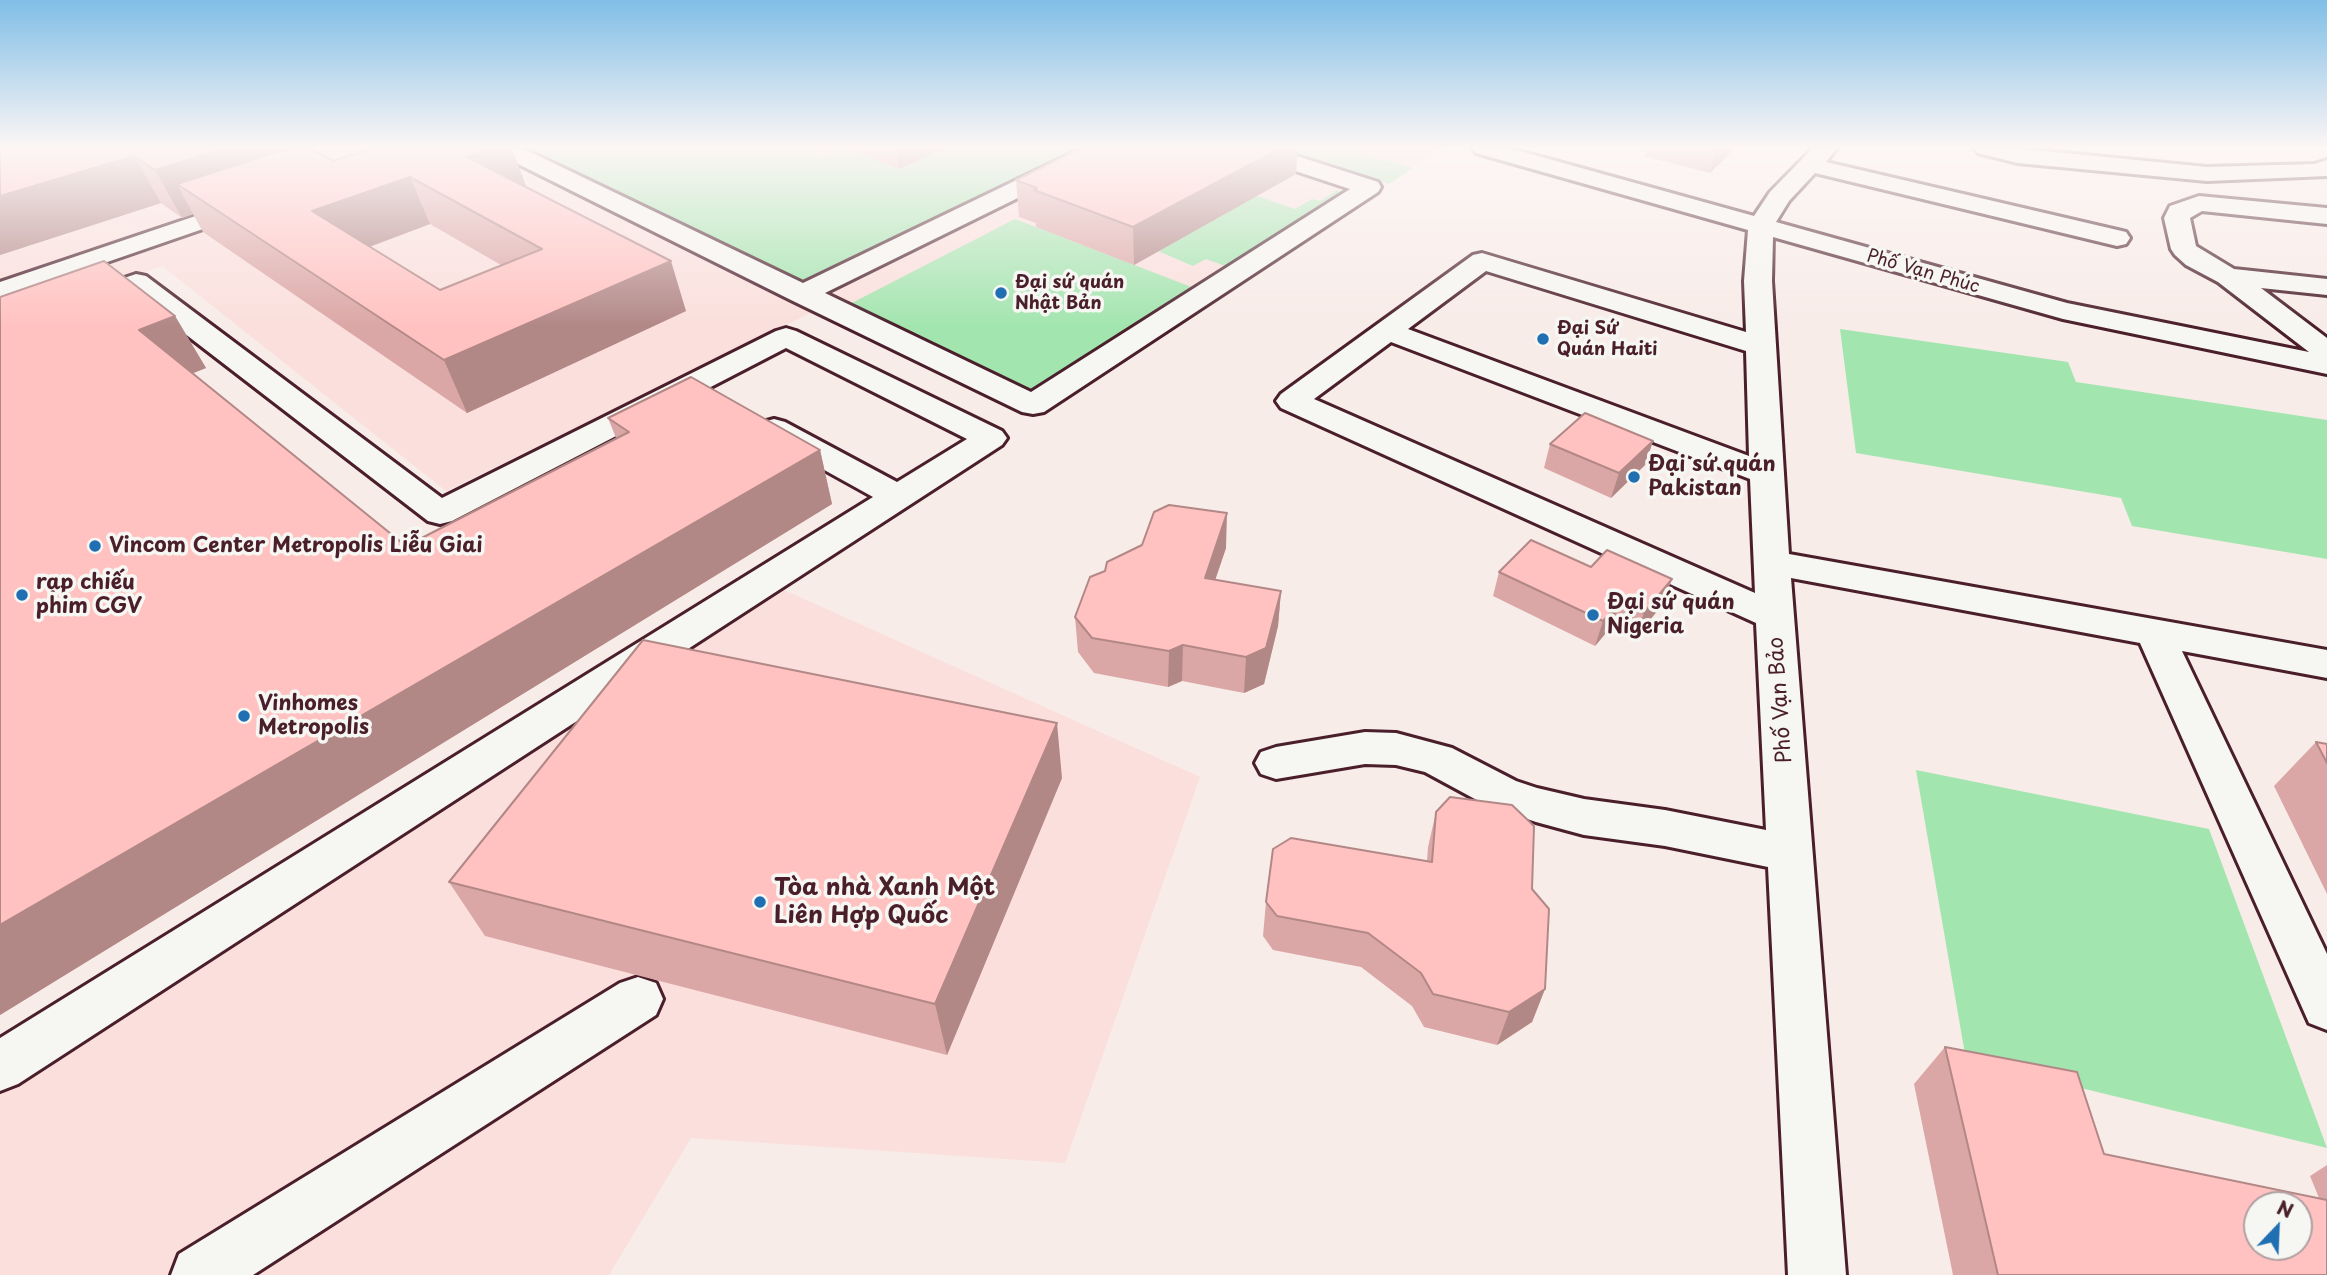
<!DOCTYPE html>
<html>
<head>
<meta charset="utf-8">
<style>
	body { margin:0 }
	#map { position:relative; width:2327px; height:1275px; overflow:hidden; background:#f8ece8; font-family:"Playpen Sans",sans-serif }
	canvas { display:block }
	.north { position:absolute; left:2243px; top:1191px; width:70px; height:70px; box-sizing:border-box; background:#f6f6f2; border:2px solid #b1a0a2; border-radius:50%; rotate:23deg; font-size:19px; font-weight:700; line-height:28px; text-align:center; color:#4a1f2b }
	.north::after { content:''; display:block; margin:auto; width:24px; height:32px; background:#1f6fb2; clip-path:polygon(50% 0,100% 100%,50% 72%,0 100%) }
</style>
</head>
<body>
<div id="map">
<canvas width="2327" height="1275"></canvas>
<div class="north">N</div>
</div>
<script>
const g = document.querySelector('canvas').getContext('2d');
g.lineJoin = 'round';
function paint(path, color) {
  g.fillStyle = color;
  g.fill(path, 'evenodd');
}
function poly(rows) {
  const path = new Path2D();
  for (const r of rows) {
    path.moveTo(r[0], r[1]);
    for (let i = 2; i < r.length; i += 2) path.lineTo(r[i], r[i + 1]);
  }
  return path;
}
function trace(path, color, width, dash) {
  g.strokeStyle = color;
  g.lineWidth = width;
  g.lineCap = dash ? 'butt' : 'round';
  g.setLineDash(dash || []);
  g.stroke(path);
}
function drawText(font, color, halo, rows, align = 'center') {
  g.font = font + ' "Playpen Sans",sans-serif';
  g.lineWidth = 7;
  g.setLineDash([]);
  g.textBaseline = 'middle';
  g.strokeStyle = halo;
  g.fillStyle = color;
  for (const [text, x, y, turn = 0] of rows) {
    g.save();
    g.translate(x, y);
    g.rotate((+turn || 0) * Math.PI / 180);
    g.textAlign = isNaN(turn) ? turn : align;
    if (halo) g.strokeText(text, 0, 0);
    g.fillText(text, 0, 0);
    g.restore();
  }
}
paint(poly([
	[15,148,1443,148,1034,417,815,311,446,491,162,266,0,322,0,152],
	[773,585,1200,777,1065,1163,691,1138,609,1275,0,1275,0,1078]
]), '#fadfdc');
paint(poly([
	[528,148,798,148,822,158,846,148,899,169,936,153,932,148,1078,148,801,281,535,155,527,150],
	[1274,148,1343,148,1413,168,1389,184],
	[1133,153,1295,209,1312,199,1320,201,1337,190,1344,193,1228,267,1206,259,1193,266,1158,251,1213,220],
	[1015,219,1194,288,1032,393,846,306],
	[1840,329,2068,362,2076,382,2327,420,2327,559,2132,526,2121,498,1856,453],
	[1916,770,2209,829,2327,1148,1966,1060]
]), '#a3e5af');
const minor = poly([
	[492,148,522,148,803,283,1083,148,1112,148,1109,153,825,293,1031,392,1350,189,1241,153,1238,148,1272,148,1378,182,1381,187,1378,192,1044,412,1033,414,1022,412,791,300,496,153,492,148],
	[1473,148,1509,148,1754,216,1770,192,1813,148,1837,148,1826,162,2126,232,2130,238,2126,244,2117,246,1815,173,1789,201,1776,222,2067,303,2309,352,2218,282,2186,265,2175,255,2171,249,2164,218,2170,206,2199,196,2327,208,2327,224,2202,211,2190,218,2196,246,2234,269,2327,279,2327,295,2261,288,2327,338,2327,374,2063,319,1773,237,1772,281,1789,554,2327,650,2327,678,2182,651,2327,954,2327,1030,2309,1023,2140,643,1791,578,1846,1275,1788,1275,1768,867,1665,846,1584,835,1536,822,1486,805,1425,772,1396,765,1365,764,1276,779,1261,774,1255,763,1261,752,1276,747,1365,732,1396,733,1452,748,1516,781,1537,788,1584,799,1665,810,1766,830,1756,623,1281,408,1276,401,1281,394,1473,255,1482,253,1746,332,1744,281,1748,230,1476,153,1473,148],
	[1486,271,1746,351,1749,456,1408,329,1486,271],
	[1391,342,1750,479,1755,593,1314,399,1391,342],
	[1974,148,2014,148,2207,167,2314,164,2327,160,2327,176,2207,181,2018,163,1978,153,1974,148],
	[249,198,258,200,261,205,258,210,0,299,0,282,249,198],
	[136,274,146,276,442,498,776,331,786,328,796,331,1002,431,1007,438,1002,445,18,1084,0,1091,0,1038,873,497,763,436,758,429,763,422,774,419,785,422,897,482,967,439,786,348,452,521,440,524,428,521,132,293,0,339,0,320,136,274],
	[638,977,656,983,663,999,656,1015,253,1275,171,1275,179,1254,620,983,638,977]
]);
trace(minor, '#4a1f2b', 6);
paint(minor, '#f6f6f2');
paint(poly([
	[0,148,333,161,373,148,512,148,526,187,686,311,467,413,203,232,193,214,182,218,161,203,0,255],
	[430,224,501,265,440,290,370,247],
	[845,148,945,148,899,169],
	[1647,148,1735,148,1710,173,1644,156],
	[1296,174,1134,265,1036,227,1036,223,1019,217,1016,180],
	[175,316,206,368,192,373,406,546,616,438,608,418,820,450,832,504,0,1015],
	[1653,441,1645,465,1611,498,1544,468,1550,444],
	[1142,545,1226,548,1215,580,1281,591,1278,626,1264,684,1244,693,1182,681,1168,687,1094,673,1078,652,1075,617,1105,571],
	[1499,572,1663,604,1635,638,1611,627,1595,646,1493,596],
	[2316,742,2327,744,2327,894,2274,786],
	[1062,778,947,1055,485,936,449,882],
	[1436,812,1532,889,1545,989,1532,1022,1497,1045,1424,1027,1412,1006,1361,967,1273,950,1263,936,1266,902,1427,861,1428,847],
	[1945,1047,2104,1154,2319,1198,2310,1176,2327,1165,2327,1275,1953,1275,1914,1084]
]), '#dba7a6');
paint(poly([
	[226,148,288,148,177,184,193,214,182,218,155,170],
	[494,148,512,148,527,189,467,157],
	[896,148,945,148,899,169],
	[1281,148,1298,148,1296,174,1134,265,1133,227],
	[1717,148,1735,148,1710,173],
	[134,156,161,203,0,255,0,196],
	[410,177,430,224,336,259,312,211],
	[671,261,686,311,467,413,444,360],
	[175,316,206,368,171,382,139,330],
	[1653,441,1645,465,1611,498,1619,473],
	[820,450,832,504,0,1015,0,925],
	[1227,513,1226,548,1204,613,1205,578],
	[1672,579,1663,604,1635,638,1644,613],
	[1281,591,1278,626,1264,684,1244,693,1246,657],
	[1620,602,1611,627,1595,646,1603,621],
	[1183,645,1182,681,1168,687,1169,651],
	[1057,723,1062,778,947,1055,935,1004],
	[1545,989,1532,1022,1497,1045,1509,1012]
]), '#b28887');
const building = poly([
	[0,148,226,148,155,170,134,156,0,196,0,148],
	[289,148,309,148,333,161,373,148,494,148,467,157,671,261,444,360,177,184,289,148],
	[410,177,542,249,440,290,312,211,410,177],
	[1082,148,1281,148,1133,227,1034,190,1037,188,1016,180,1082,148],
	[104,261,175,316,139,330,406,546,629,432,608,418,691,377,820,450,0,925,0,297,104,261],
	[1585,413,1653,441,1619,473,1550,444,1585,413],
	[1169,505,1227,513,1205,578,1281,591,1266,648,1246,657,1183,645,1169,651,1092,638,1075,617,1090,577,1105,571,1107,562,1142,545,1154,512,1169,505],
	[1531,540,1591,567,1607,550,1672,579,1644,613,1620,602,1603,621,1499,572,1531,540],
	[643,640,1057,723,935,1004,449,882,643,640],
	[2316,742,2327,744,2327,763,2316,742],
	[1450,797,1512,805,1534,826,1532,889,1549,909,1545,989,1509,1012,1433,994,1421,973,1368,933,1277,916,1266,902,1273,849,1291,838,1432,862,1436,812,1450,797],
	[1945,1047,2077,1072,2104,1154,2327,1200,2327,1275,1998,1275,1945,1047],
	[2257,1205,2299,1205,2299,1247,2257,1247,2257,1205]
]);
paint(building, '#ffc2c1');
trace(building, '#b28887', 2);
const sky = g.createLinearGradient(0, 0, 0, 326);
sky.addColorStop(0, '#80bee7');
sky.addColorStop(0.45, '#fcf6f5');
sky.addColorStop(1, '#fcf6f500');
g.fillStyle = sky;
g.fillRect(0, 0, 2327, 326);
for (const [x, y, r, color] of [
	[1001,293,7,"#1f6fb2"],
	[1543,339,7,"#1f6fb2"],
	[1634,477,7,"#1f6fb2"],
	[95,546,7,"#1f6fb2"],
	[22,595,7,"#1f6fb2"],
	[1593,615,7,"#1f6fb2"],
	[244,716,7,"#1f6fb2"],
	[760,902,7,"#1f6fb2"]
]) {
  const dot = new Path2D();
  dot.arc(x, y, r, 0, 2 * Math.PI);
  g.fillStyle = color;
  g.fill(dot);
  trace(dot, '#f6f6f2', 2.5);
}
drawText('18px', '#4a1f2b', '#f6f6f2', [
	["Phố Vạn Phúc",1923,272,16]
]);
drawText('bold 18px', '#4a1f2b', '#f6f6f2', [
	["Đại sứ quán",1015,283],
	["Nhật Bản",1015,304],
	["Đại Sứ",1557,329],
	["Quán Haiti",1557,350]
], 'left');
drawText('bold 21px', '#4a1f2b', '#f6f6f2', [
	["Đại sứ quán",1648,465],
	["Pakistan",1648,489],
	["Vincom Center Metropolis Liễu Giai",109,546],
	["rạp chiếu",36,583],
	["phim CGV",36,607],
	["Đại sứ quán",1607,603],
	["Nigeria",1607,627],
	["Vinhomes",258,704],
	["Metropolis",258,728]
], 'left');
drawText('21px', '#4a1f2b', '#f6f6f2', [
	["Phố Vạn Bảo",1781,700,-94]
]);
drawText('bold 24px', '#4a1f2b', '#f6f6f2', [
	["Tòa nhà Xanh Một",774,888],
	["Liên Hợp Quốc",774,916]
], 'left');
</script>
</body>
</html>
